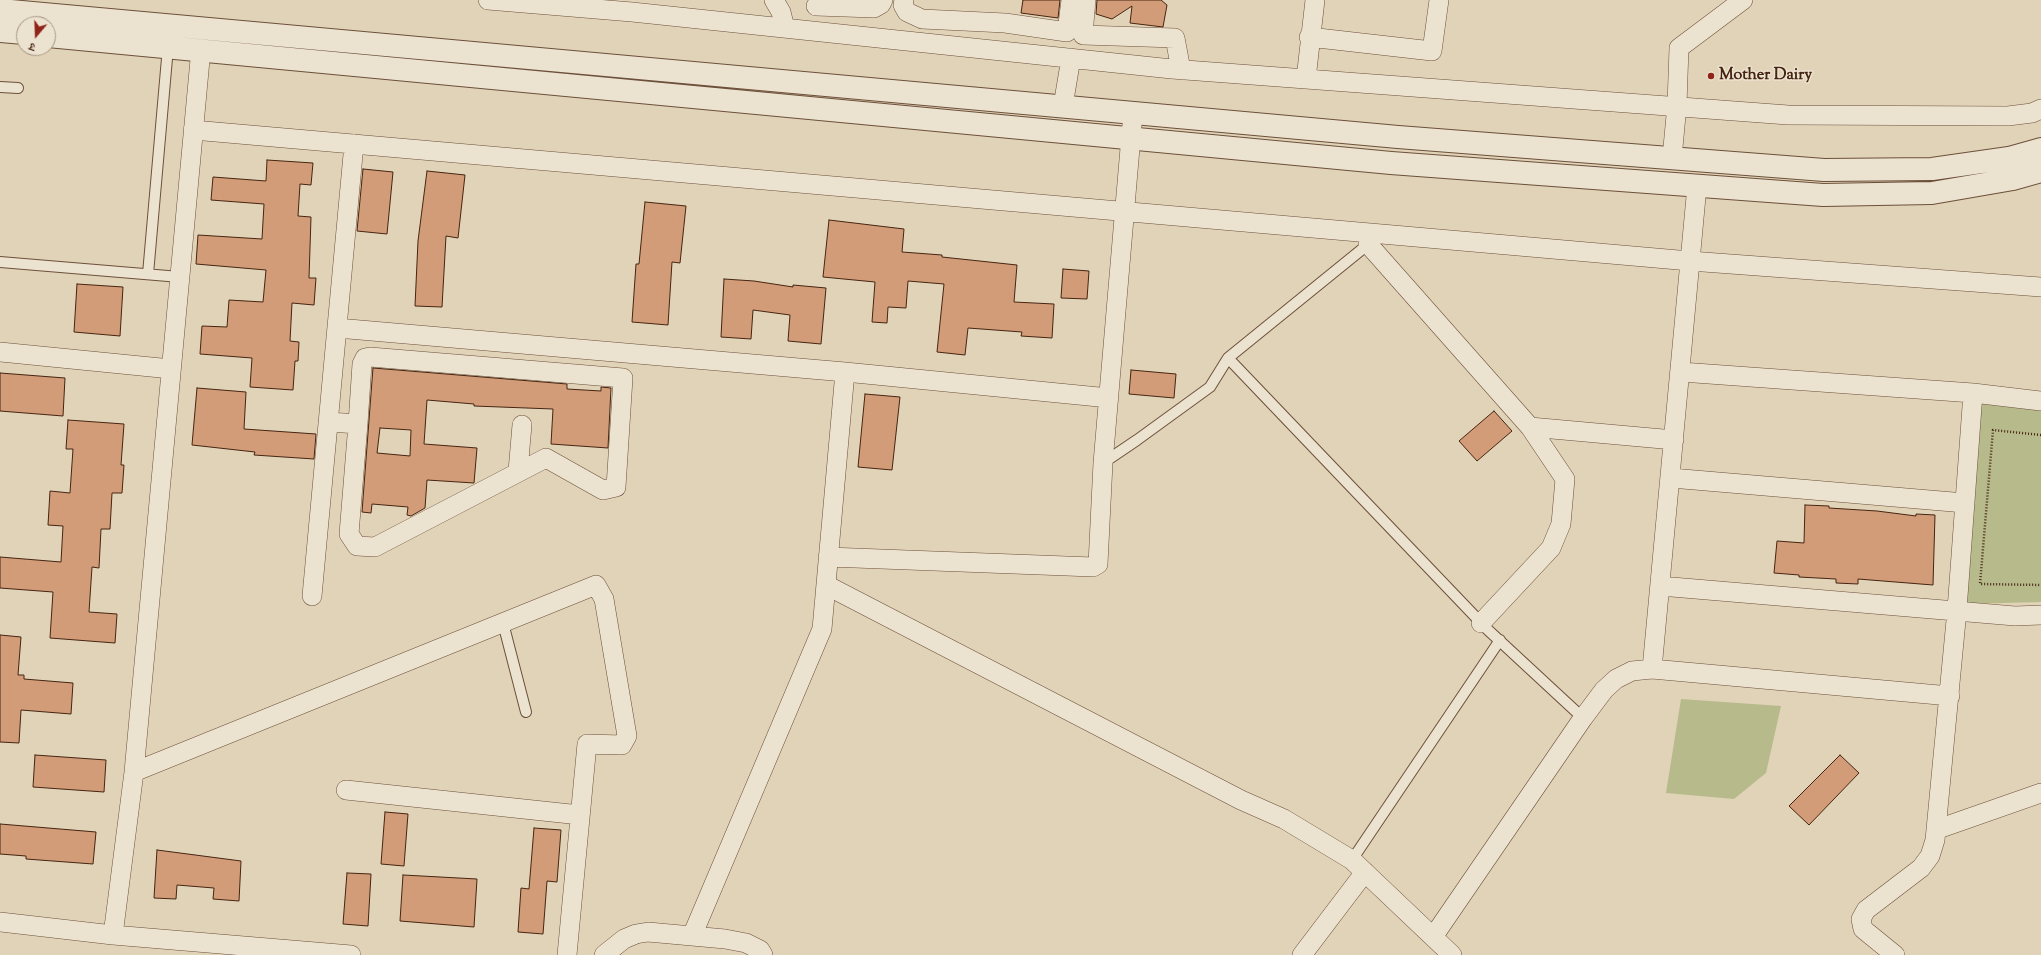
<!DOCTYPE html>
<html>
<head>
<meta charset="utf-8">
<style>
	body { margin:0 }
	#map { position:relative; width:2041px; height:955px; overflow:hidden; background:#e1d3b7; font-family:"Sorts Mill Goudy","Noto Serif Devanagari",serif }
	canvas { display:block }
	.north { position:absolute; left:16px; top:16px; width:40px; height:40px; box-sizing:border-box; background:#ece2d0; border:1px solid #a99684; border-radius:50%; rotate:199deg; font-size:11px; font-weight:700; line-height:16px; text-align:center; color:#452411 }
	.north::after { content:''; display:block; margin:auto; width:14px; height:18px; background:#8f2418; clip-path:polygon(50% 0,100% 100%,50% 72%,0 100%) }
</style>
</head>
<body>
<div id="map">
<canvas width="2041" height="955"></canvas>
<div class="north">उ</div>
</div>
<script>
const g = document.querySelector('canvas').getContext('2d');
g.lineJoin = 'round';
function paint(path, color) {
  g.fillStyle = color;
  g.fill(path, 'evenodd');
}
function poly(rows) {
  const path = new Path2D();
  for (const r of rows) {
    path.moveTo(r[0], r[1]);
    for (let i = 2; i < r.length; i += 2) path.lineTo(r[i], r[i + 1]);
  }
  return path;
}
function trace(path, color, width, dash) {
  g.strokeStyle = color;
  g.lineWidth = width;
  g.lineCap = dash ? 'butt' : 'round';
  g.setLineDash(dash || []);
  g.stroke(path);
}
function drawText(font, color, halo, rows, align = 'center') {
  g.font = font + ' "Sorts Mill Goudy",serif';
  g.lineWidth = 3;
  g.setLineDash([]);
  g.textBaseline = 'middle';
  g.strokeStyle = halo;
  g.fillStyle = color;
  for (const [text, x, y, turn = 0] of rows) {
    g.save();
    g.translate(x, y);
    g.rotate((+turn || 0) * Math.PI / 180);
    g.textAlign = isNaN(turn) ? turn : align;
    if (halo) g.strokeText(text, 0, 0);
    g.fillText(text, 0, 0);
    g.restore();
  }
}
paint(poly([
	[1980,402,2041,408,2041,602,1966,604],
	[1681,699,1781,706,1766,773,1734,799,1666,793]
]), '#b7bb8c');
const building = poly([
	[1023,0,1060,0,1058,18,1021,13,1023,0],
	[1097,0,1161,0,1167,5,1163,27,1130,23,1132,6,1112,19,1096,14,1097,0],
	[267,160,313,163,311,185,300,184,298,216,311,217,309,278,316,278,314,305,292,303,290,341,299,342,298,361,295,361,293,390,250,387,252,358,200,354,202,326,227,327,229,300,263,302,266,270,196,264,198,235,262,239,264,204,211,200,213,177,266,181,267,160],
	[363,169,393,172,387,234,357,231,363,169],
	[427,171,465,175,458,238,446,236,442,307,415,306,418,241,427,171],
	[645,202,686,206,680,263,672,262,668,325,632,322,636,264,639,264,645,202],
	[829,220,904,229,902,252,942,255,942,257,1017,265,1014,302,1054,304,1052,338,1021,336,1022,332,968,328,965,355,937,352,944,284,908,281,906,308,888,307,887,323,872,322,875,282,823,277,829,220],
	[1063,269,1089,271,1087,299,1061,298,1063,269],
	[724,279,754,281,793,287,793,285,826,288,821,344,788,341,790,315,753,310,751,339,721,337,724,279],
	[77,284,123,287,120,336,74,332,77,284],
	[373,368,567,384,567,389,601,391,601,387,611,388,608,448,551,444,553,409,474,406,474,404,427,400,424,444,477,448,474,483,427,480,425,508,411,516,407,515,408,507,372,504,371,513,362,512,373,368],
	[380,428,411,430,410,456,377,453,380,428],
	[1131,370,1176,374,1174,398,1129,394,1131,370],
	[0,373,65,378,63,416,0,411,0,373],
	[197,388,246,392,244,429,316,434,314,459,254,455,255,452,192,445,197,388],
	[865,394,900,397,892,470,858,467,865,394],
	[1494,411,1512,431,1477,461,1459,441,1494,411],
	[68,420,124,424,121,465,124,465,122,493,112,493,110,529,101,529,99,568,92,567,89,612,117,614,115,643,50,638,53,592,0,588,0,557,61,562,63,526,48,525,50,491,70,493,73,449,66,449,68,420],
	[1805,505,1829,506,1829,508,1877,511,1916,516,1916,514,1935,515,1933,585,1858,579,1858,584,1836,583,1836,579,1799,577,1799,575,1774,573,1777,541,1804,543,1805,505],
	[0,635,21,637,18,675,24,675,24,679,73,683,71,714,21,710,19,743,0,742,0,635],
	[35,755,106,760,104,792,33,787,35,755],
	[1840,755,1859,773,1809,825,1789,806,1840,755],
	[385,812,408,814,404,866,381,864,385,812],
	[0,824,96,832,93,864,26,859,26,856,0,854,0,824],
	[534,828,561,830,557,882,547,881,543,934,518,932,521,888,529,889,534,828],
	[157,850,241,861,239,901,213,899,214,888,177,885,176,899,154,898,157,850],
	[347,873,371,874,368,926,343,924,347,873],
	[403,875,477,879,474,927,400,921,403,875]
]);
paint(building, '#d29c78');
trace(building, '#452411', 1);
const service = poly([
	[0,87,18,88],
	[1371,242,1228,358,1488,630,1583,718],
	[0,262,180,277],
	[148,274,168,47],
	[1103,463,1137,440,1210,387,1228,358],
	[503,623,526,712],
	[1352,860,1500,640]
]);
const minor = poly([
	[488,0,632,12,1172,69,1788,115,2008,116,2032,113,2041,109],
	[774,0,781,12,785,28],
	[904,0,903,5,907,12,922,19,1005,23,1067,32,1071,0],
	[1086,0,1083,35,1175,38,1181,70],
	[816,6,874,8,881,4,883,0],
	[1309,37,1432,51,1439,0],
	[1306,79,1315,0],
	[1063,106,1071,58],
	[193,130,1690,261,2041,287],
	[1672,158,1677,105,1679,48,1743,0],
	[1368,244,1530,427],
	[337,328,845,372,1109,398],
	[0,352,171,369],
	[1681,372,1973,393,2041,401],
	[329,422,358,424,362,364,365,358,370,357,623,378,616,487,603,490,546,458,375,547,357,546,349,534,358,424],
	[518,471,522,425],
	[1671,478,1965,503],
	[828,557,1093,567,1098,564,1103,463,1133,113],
	[826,585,1241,800,1284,819,1352,860,1452,955],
	[1660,586,2015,616,2041,615],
	[312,596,354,144],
	[1481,623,1551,548,1561,524,1565,479,1530,427,1674,440],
	[1652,669,1697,186],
	[134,772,596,585,604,599,627,736,622,745,587,744,567,955],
	[346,790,580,815],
	[1938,829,2041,793],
	[0,922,113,935,351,955],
	[113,935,134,772,201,49],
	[692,936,822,629,845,372],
	[1433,937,1583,718,1604,690,1616,679,1632,671,1652,669,1950,696],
	[604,955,624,939,636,934,648,932,725,939,746,943,760,950,763,955],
	[1302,955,1365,872],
	[1895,955,1863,929,1861,919,1866,910,1921,868,1930,856,1935,840,1957,610,1973,393]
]);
const tertiary = poly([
	[0,10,1398,137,1824,170,1932,169,2009,158,2041,149],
	[0,31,24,33],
	[48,36,1391,163,1823,195,1932,193,2013,179,2041,171]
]);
trace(service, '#6c503a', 12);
trace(minor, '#6c503a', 20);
trace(tertiary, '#6c503a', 24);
trace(poly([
	[2041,435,1993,430,1980,584,2041,585]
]), '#452411', 2.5, [1, 2]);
trace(service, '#ece2d0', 10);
trace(minor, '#ece2d0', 19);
trace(tertiary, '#ece2d0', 22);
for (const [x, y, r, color] of [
	[1711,76,4,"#8f2418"]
]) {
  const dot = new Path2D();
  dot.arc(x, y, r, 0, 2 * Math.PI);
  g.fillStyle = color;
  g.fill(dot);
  trace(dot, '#ece2d0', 1.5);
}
drawText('bold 16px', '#452411', '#ece2d0', [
	["Mother Dairy",1719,76]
], 'left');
</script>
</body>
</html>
